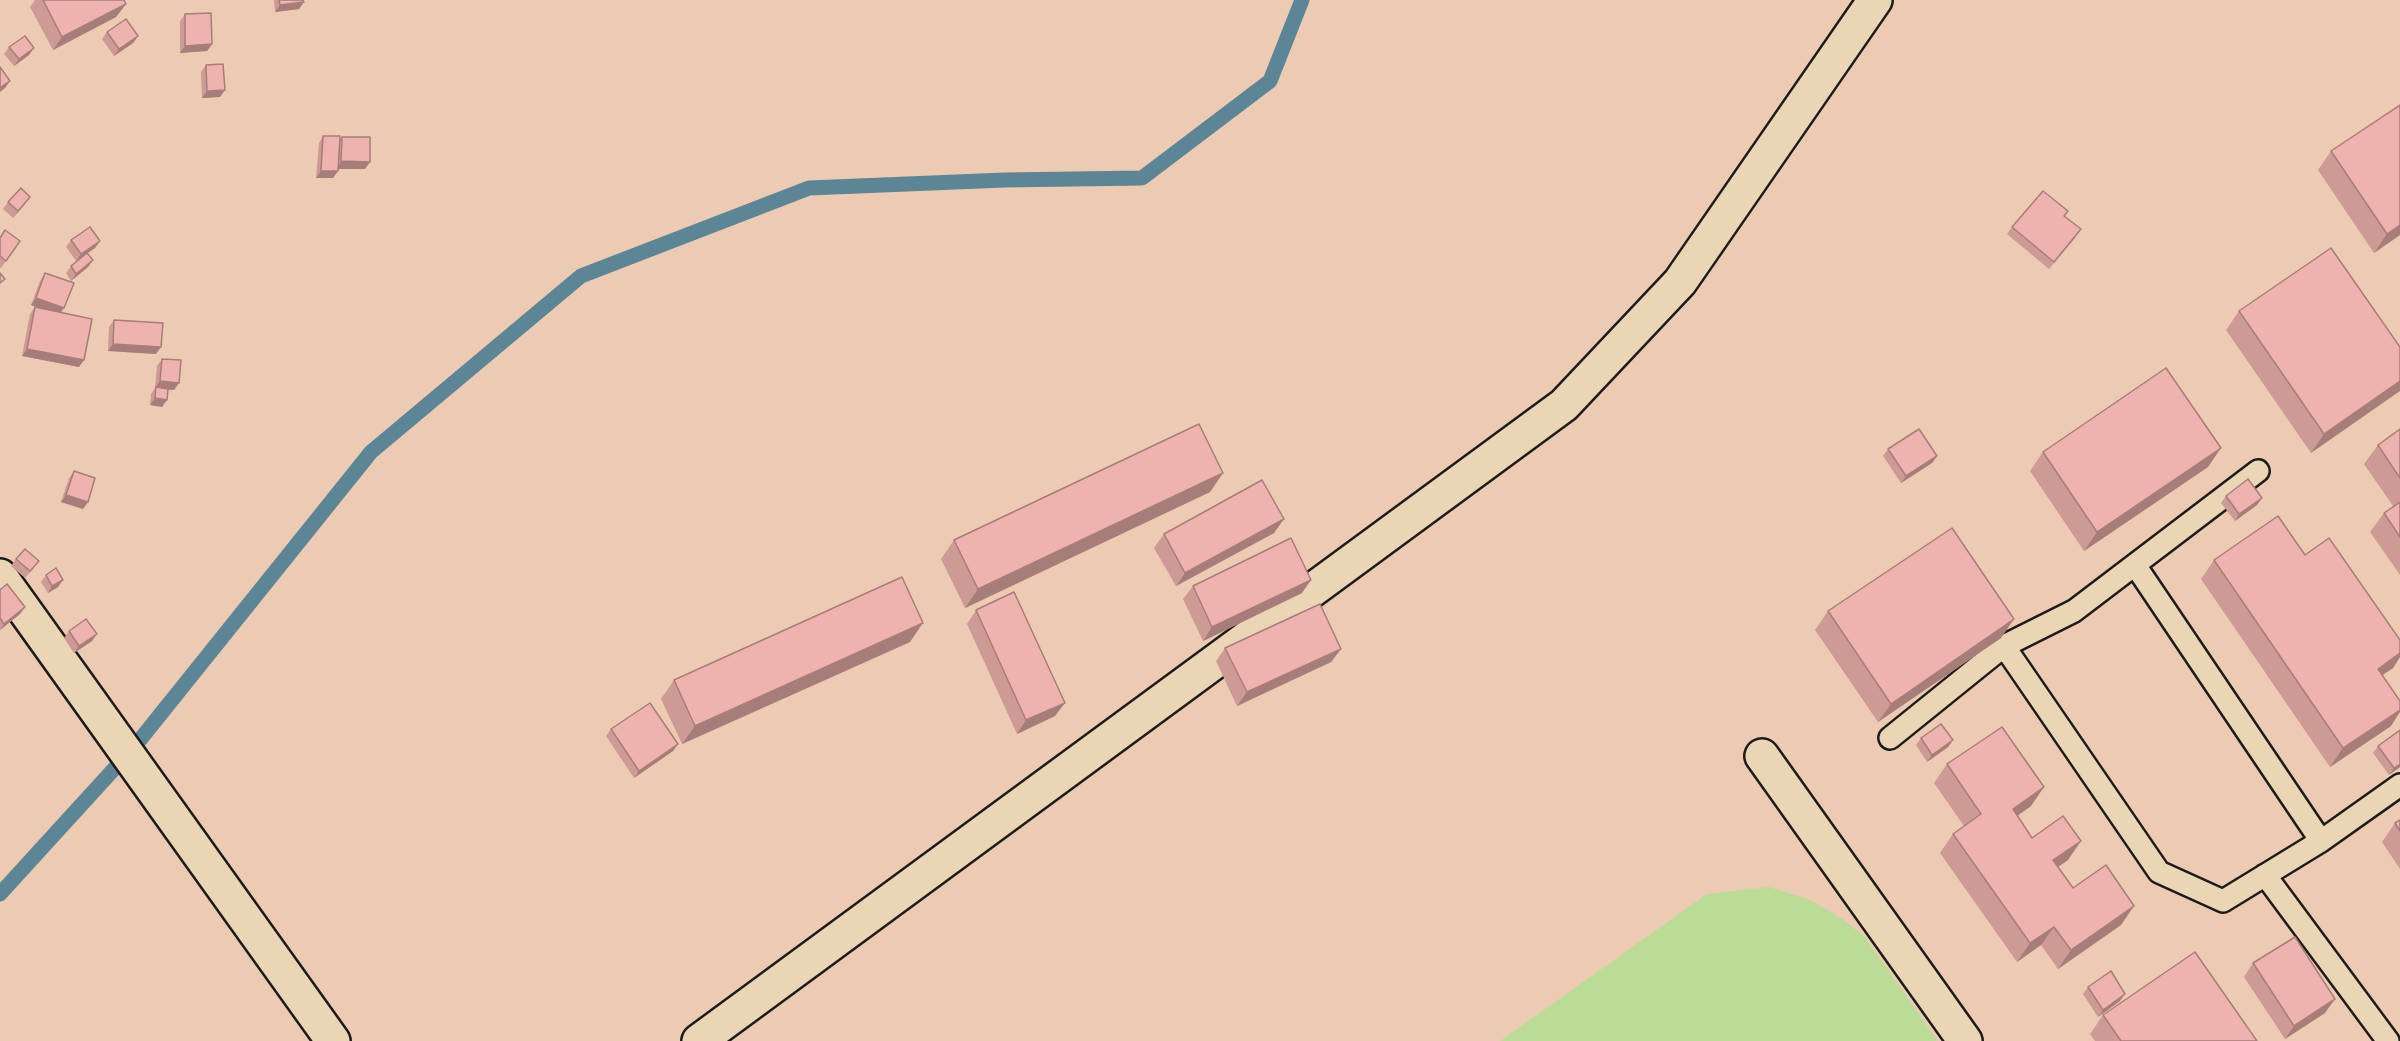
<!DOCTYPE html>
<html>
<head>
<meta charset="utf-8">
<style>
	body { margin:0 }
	canvas { display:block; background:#eccbb2 }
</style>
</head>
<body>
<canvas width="2400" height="1041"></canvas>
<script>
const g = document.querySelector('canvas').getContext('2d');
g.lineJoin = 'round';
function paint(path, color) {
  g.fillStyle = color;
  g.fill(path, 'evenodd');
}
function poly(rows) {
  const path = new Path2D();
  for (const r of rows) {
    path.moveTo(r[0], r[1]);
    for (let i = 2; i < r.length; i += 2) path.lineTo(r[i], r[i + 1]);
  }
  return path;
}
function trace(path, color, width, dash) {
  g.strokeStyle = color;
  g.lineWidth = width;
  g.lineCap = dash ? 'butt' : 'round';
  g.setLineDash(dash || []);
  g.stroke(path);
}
paint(poly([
	[1769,887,1811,900,1842,919,1864,936,1938,1041,1500,1041,1707,894]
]), '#bbdc96');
trace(poly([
	[0,894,135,746,371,452,581,276,809,188,1005,180,1142,178,1270,81,1302,0]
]), '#5c8696', 15);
const lane = poly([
	[2135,565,2321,841],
	[2004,646,2159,872,2223,901,2321,841,2400,785],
	[1890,738,2004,646,2074,611,2258,471],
	[2265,875,2388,1041]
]);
const street = poly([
	[0,576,333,1041],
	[1762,756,1965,1041],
	[699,1041,1564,405,1680,282,1875,0]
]);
trace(lane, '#1c1c1c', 26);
trace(street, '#1c1c1c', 38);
trace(lane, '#ead5b4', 21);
trace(street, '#ead5b4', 33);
paint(poly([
	[35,0,124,0,126,4,116,17,53,50,30,7],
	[274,0,303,0,299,9,275,12],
	[185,14,212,44,207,51,180,53,180,21],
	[107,32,138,36,133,43,114,56,102,39],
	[9,47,29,55,14,66,4,54],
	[206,65,225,90,220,97,202,98,201,72],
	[2400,105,2400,235,2374,253,2318,170,2331,151],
	[323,136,340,140,342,137,365,169,338,169,333,178,316,178,319,143],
	[30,197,13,218,3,209,8,202],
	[2065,216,2076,237,2049,269,2007,234,2012,227],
	[0,238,20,241,1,268,0,267],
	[71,240,100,241,95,248,87,253,93,260,88,267,71,281,66,273,71,266,82,257,76,261,66,247],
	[45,273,61,312,79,367,22,356,30,314,35,307,39,308,31,305,40,281],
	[2239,311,2400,347,2311,453,2226,330],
	[114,320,156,354,108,351,109,327],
	[162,359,179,383,174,390,168,390,162,407,150,405,151,394,155,388,157,366],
	[2400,429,2400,575,2370,532,2384,513,2393,506,2364,464,2378,445],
	[1888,449,1937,456,1932,463,1901,483,1883,456],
	[2043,452,2208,467,2084,551,2030,471],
	[74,471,88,502,83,509,61,502,69,478],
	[1223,473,1210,492,965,608,941,559,954,540],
	[2226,496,2262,498,2257,505,2235,521,2221,503],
	[1274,533,1176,586,1154,548,1164,534],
	[2305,555,2400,640,2400,657,2393,668,2382,675,2391,726,2330,767,2201,579,2214,560],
	[16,559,34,568,25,578,11,566],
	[46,575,58,587,48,593,41,582],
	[1193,586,1302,593,1203,641,1183,599],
	[0,590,20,614,0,630],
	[976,610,1055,716,1017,734,967,624],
	[1828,611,2001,638,1878,722,1815,630],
	[69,631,92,641,74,653,64,638],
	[910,642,682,744,661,699,674,680],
	[1225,648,1341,649,1331,662,1237,706,1216,661],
	[611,729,678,744,673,751,634,778,606,736],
	[2400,730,2400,767,2389,775,2373,753,2378,746],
	[1921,738,1953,740,1948,747,1927,762,1916,745],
	[1947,764,2031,806,2017,816,2032,838,2068,860,2058,867,2073,888,2121,925,2058,969,2041,945,2017,962,1940,853,1953,834,1964,826,1934,783],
	[2400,820,2400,869,2382,842,2395,823],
	[2253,963,2325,1013,2285,1039,2244,977],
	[2088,987,2120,1001,2098,1017,2083,994],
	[2103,1015,2257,1041,2095,1041,2090,1034]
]), '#ce9a96');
paint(poly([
	[304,2,299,9,275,12,280,5],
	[126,4,116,17,53,50,62,37],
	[138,36,133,43,114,56,119,49],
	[212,44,207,51,180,53,185,46],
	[34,48,29,55,14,66,19,59],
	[10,81,5,88,0,92,0,88],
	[225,90,220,97,202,98,207,91],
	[341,161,370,162,365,169,337,169],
	[321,171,338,171,333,178,316,178],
	[30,197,25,204,13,218,18,211],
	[2400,225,2400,235,2374,253,2387,234],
	[100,241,95,248,76,261,81,254],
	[93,260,88,267,71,281,76,274],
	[36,298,64,308,59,315,31,305],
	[113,344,161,347,156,354,108,351],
	[27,349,84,360,79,367,22,356],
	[160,381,179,383,174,390,155,388],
	[2400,381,2400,391,2311,453,2324,434],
	[155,398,167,400,162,407,150,405],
	[2221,448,2208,467,2084,551,2097,532],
	[1937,456,1932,463,1901,483,1906,476],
	[1223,473,1210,492,965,608,978,589],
	[66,495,88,502,83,509,61,502],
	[2262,498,2257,505,2235,521,2239,514],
	[1284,519,1274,533,1176,586,1185,573],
	[63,580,58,587,48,593,52,586],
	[1311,580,1302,593,1203,641,1212,627],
	[25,607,20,614,0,630,4,624],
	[2014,619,2001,638,1878,722,1891,704],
	[923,623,910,642,682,744,695,726],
	[97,634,92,641,74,653,79,646],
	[1341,649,1331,662,1237,706,1247,692],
	[2400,653,2400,657,2393,668,2365,687,2378,669],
	[1065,703,1055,716,1017,734,1026,720],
	[2400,710,2400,712,2391,726,2330,767,2343,748],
	[1953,740,1948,747,1927,762,1932,755],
	[678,744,673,751,634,778,639,771],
	[2400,764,2400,767,2389,775,2394,768],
	[2044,787,2031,806,2000,828,2013,809],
	[2081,841,2068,860,2040,879,2053,860],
	[2134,906,2121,925,2058,969,2071,950],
	[2054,927,2041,945,2017,962,2030,943],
	[2125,994,2120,1001,2098,1017,2103,1010],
	[2335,999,2325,1013,2285,1039,2294,1026]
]), '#a77d7a');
const building = poly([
	[43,0,124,0,126,4,62,37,43,0],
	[279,0,303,0,304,2,280,5,279,0],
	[211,13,212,44,185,46,185,14,211,13],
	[126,19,138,36,119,49,107,32,126,19],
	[25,36,34,48,19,59,9,47,25,36],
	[223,64,225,90,207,91,206,65,223,64],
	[0,67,10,81,0,88,0,67],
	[2400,105,2400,225,2387,234,2331,151,2400,105],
	[323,136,340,136,338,171,321,171,323,136],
	[342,137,370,137,370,162,341,161,342,137],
	[21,188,30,197,18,211,8,202,21,188],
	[2043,191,2068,211,2064,216,2081,229,2054,262,2012,227,2043,191],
	[90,227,100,241,81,254,71,240,90,227],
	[5,230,20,241,6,261,0,256,0,238,5,230],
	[2331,248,2400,347,2400,381,2324,434,2239,311,2331,248],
	[87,253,93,260,76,274,71,266,87,253],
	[0,273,5,279,0,283,0,273],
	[45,273,74,283,64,308,36,298,45,273],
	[35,307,92,319,84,360,27,349,35,307],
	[114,320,163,323,161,347,113,344,114,320],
	[162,359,181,360,179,383,160,381,162,359],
	[2166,368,2221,448,2097,532,2043,452,2166,368],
	[156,387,168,389,167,400,155,398,156,387],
	[1199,424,1223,473,978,589,954,540,1199,424],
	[1919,429,1937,456,1906,476,1888,449,1919,429],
	[2400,429,2400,478,2378,445,2400,429],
	[74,471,95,478,88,502,66,495,74,471],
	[2248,479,2262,498,2239,514,2226,496,2248,479],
	[1262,480,1284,519,1185,573,1164,534,1262,480],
	[2400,502,2400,537,2384,513,2400,502],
	[2278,516,2305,555,2329,538,2400,640,2400,653,2378,669,2400,701,2400,710,2343,748,2214,560,2278,516],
	[1952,528,2014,619,1891,704,1828,611,1952,528],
	[1291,538,1311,580,1212,627,1193,586,1291,538],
	[25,549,39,561,30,571,16,559,25,549],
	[56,568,63,580,52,586,46,575,56,568],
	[902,577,923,623,695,726,674,680,902,577],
	[7,584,25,607,4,624,0,618,0,590,7,584],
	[1014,592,1065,703,1026,720,976,610,1014,592],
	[1320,604,1341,649,1247,692,1225,648,1320,604],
	[86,619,97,634,79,646,69,631,86,619],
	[650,703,678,744,639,771,611,729,650,703],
	[1941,724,1953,740,1932,755,1921,738,1941,724],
	[2002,727,2044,787,2013,809,2032,838,2063,816,2081,841,2053,860,2073,888,2106,865,2134,906,2071,950,2054,927,2030,943,1953,834,1981,814,1947,764,2002,727],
	[2400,730,2400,764,2394,768,2378,746,2400,730],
	[2400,820,2400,831,2395,823,2400,820],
	[2295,937,2335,999,2294,1026,2253,963,2295,937],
	[2195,952,2257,1041,2121,1041,2103,1015,2195,952],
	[2111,971,2125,994,2103,1010,2088,987,2111,971]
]);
paint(building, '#efb3af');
trace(building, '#a77d7a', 1.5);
</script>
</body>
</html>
